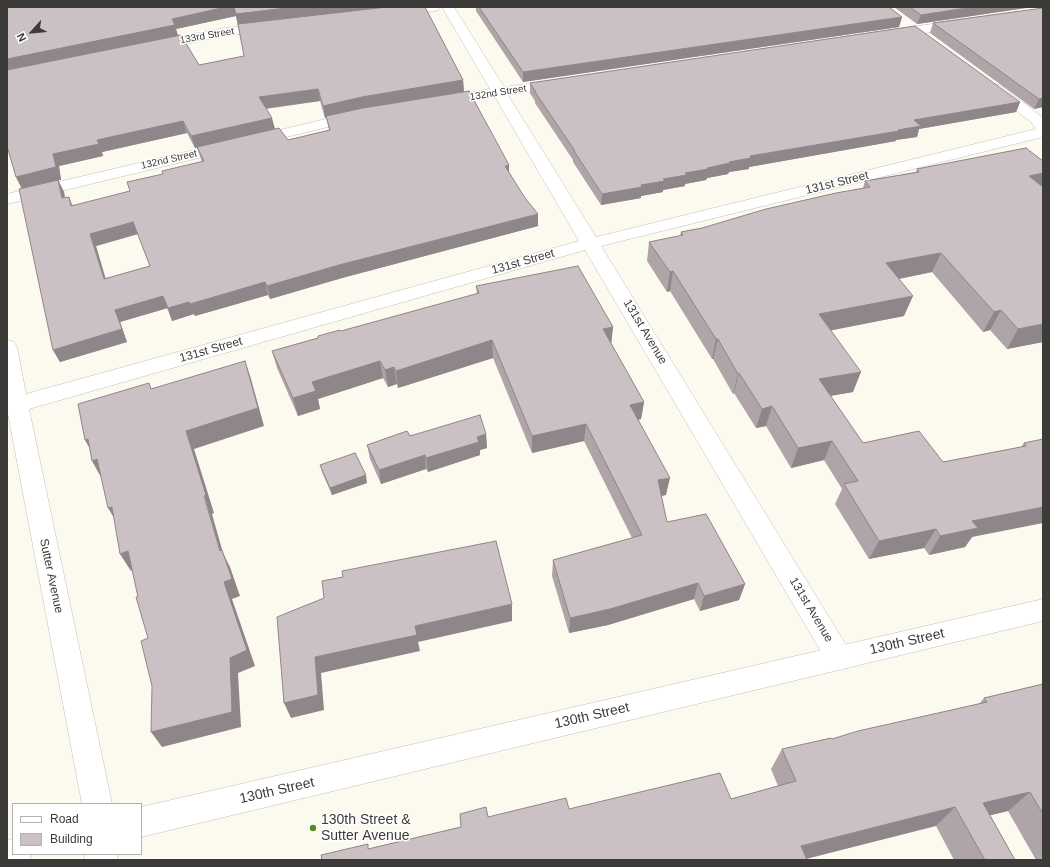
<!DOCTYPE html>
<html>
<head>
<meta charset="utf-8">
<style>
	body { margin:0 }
	#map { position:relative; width:1050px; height:867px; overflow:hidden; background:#fcf9ef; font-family:Helvetica,sans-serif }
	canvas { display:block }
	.frame { position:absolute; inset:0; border:8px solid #3c3b37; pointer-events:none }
	.legend { position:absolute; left:12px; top:803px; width:130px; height:52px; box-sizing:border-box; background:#fff; border:1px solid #b1b1af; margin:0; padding:5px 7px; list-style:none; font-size:12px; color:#3c3b37 }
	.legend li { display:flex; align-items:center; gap:8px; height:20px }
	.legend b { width:20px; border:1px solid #b1b1af }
	.north { position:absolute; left:12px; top:12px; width:40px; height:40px; -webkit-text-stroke:3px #fff; paint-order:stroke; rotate:243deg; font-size:11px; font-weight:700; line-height:16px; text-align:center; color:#3c3b37 }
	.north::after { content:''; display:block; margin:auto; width:14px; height:18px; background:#3c3b37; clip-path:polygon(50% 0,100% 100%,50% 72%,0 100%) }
</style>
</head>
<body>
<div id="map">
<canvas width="1050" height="867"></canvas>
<div class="frame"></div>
<ul class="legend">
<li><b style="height:5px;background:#fff"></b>Road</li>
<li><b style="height:11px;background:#cbc0c3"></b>Building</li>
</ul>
<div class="north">N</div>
</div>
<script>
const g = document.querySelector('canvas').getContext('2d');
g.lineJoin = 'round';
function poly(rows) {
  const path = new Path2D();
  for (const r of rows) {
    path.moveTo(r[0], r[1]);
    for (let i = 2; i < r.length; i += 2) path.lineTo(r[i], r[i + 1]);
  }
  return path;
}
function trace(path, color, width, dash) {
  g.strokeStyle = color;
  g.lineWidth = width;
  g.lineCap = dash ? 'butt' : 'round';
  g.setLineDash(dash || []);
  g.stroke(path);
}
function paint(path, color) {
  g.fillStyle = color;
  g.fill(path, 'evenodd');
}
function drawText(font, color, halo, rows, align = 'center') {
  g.font = font + ' Helvetica,sans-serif';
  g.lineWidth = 3;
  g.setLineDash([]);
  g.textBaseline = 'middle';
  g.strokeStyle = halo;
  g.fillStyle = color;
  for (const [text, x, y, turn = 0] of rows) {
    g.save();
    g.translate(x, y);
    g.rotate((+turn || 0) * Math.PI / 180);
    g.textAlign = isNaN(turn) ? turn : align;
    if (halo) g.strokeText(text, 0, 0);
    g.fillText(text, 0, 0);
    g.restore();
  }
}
const minor = poly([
	[406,7,440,7,438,10,434,11,396,16,392,15,390,12,392,9,406,7],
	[442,7,454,7,504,87,560,79,565,80,567,83,565,86,560,87,508,95,596,237,1036,129,1031,122,990,91,988,88,990,85,995,84,1000,85,1043,118,1043,137,601,246,854,658,850,667,840,670,830,667,585,250,29,409,112,804,82,804,8,414,7,415,7,340,14,342,17,347,26,394,579,241,495,97,443,105,438,104,436,101,438,98,443,97,490,89,442,7],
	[961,20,966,21,967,24,966,27,890,38,885,37,884,34,885,31,890,30,961,20],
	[269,23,274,24,275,27,274,30,224,36,155,50,150,49,148,46,150,43,155,42,224,28,269,23],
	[356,112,361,113,363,116,361,119,7,204,7,194,356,112],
	[85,854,117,854,117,860,85,860,85,854]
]);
const tertiary = poly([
	[1043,599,1043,621,141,837,141,807,1043,599],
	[13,839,13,854,32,854,29,860,7,860,7,840,13,839]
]);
trace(minor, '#c2bfb6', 1);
trace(tertiary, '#c2bfb6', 1);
paint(minor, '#fff');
paint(tertiary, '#fff');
paint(poly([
	[7,7,425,7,463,80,464,92,509,172,538,226,342,278,270,299,268,295,195,316,194,314,172,321,167,308,120,322,127,342,60,362,53,350,22,189,16,177],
	[236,16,244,56,199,65,178,35,176,29],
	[320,101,325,118,326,117,329,130,288,140,275,129,266,109],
	[187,133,195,148,197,148,202,162,162,174,130,191,73,206,69,197,65,198,64,192,58,180,61,180,59,166,103,156,102,152],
	[138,234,150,266,106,279,96,246],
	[476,7,889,7,902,17,899,27,523,82,476,11],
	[894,7,1033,7,917,24],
	[1043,8,1043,107,1034,109,930,33,933,23],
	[530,83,1020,102,1016,112,919,129,917,137,896,140,896,141,749,167,749,169,729,172,728,174,707,178,706,180,685,184,685,186,663,190,663,192,641,196,641,198,601,205,573,162,573,160,535,103,535,101,530,93],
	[1026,148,1043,342,1007,349,990,330,983,332,932,272,899,279,904,316,831,330,853,392,830,396,863,443,943,462,1021,447,1024,443,1043,439,965,547,929,555,924,548,869,559,835,504,842,489,824,460,791,468,766,426,756,428,734,393,733,394,713,359,712,359,670,291,667,292,647,261,649,242,680,236,681,232,702,228,863,188,865,181,916,172,917,169],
	[476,286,613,327,611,344,644,402,641,419,638,420,666,495,661,496,667,522,745,584,739,600,700,611,694,599,608,625,569,633,552,576,553,560,632,538,584,441,532,453,493,358,398,388,397,384,388,387,383,378,318,399,320,409,298,416,277,368,272,351,318,338,341,331,477,294],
	[486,434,487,448,480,450,480,455,428,472,426,469,381,484,370,459,367,445,410,436],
	[320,465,367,483,332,495,322,472],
	[1043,684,1043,860,1036,860,1008,811,990,815,1015,860,954,860,936,826,322,860,461,827,488,817,569,809,731,799,778,786,771,769,782,749,832,739,979,704,984,698]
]), '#afa5a8');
paint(poly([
	[226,7,390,7,238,25,236,16,176,29,178,36,7,71,7,59,172,19],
	[973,7,1033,7,917,24,921,15],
	[902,17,899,27,523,82,523,72],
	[463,80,464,92,364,109,325,118,323,106,362,97],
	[318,89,320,101,261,109,259,97],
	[1043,98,1043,107,1034,109,1039,99],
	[1020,102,1016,112,919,129,917,137,896,140,896,141,749,167,749,169,729,172,728,174,707,178,706,180,685,184,685,186,663,190,663,192,641,196,641,198,601,205,602,194,641,185,685,173,750,156,898,130,914,120],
	[272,118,275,129,195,148,191,136],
	[183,121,187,133,102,152,103,156,59,166,61,180,58,180,64,192,67,211,62,198,22,189,16,177,53,154,97,140],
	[509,165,509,177,505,166],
	[1043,173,1043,191,1029,176],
	[538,214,538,226,342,278,270,299,267,286,339,265],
	[133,222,138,234,96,246,109,292,104,279,90,234],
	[941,253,932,272,878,283,886,263],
	[673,271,670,291,667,292,670,272],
	[265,282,268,295,195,316,190,304],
	[163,296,168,308,120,322,127,342,60,362,53,350,115,310],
	[913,296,904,316,813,334,819,314],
	[189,302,194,314,172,321,168,308],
	[1001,310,990,330,983,332,994,312],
	[1043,324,1043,342,1007,349,1018,329],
	[613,327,611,345,603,329],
	[716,339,718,339,713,359,712,359],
	[492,340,493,358,398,388,396,371],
	[245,361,251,379,264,426,194,449,214,513,212,514,223,553,230,567,240,596,232,599,255,666,238,673,241,727,162,747,151,732,224,582,220,551,186,431],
	[380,361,383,378,318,399,320,409,298,416,293,398,312,382],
	[394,367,397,384,388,387,385,370],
	[861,372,853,392,812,399,819,379],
	[739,373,734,393,733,394,738,374],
	[644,402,641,419,628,422,630,405],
	[772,406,766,426,756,428,762,409],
	[586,424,584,441,532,453,532,436],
	[486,434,487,448,480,450,480,455,428,472,426,458,477,437],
	[88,439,95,458,85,440],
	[832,441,824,460,791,468,798,448],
	[425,455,426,469,381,484,379,470],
	[97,459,102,479,92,461],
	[366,475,367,483,332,495,330,488],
	[670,478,666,495,655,497,658,480],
	[112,507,119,526,108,508],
	[1043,507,1043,523,972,537,965,547,929,555,940,536,972,521],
	[936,529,924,548,869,559,879,541],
	[128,551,138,568,131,571,120,554],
	[698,583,694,599,608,625,569,633,570,618],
	[745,584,739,600,700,611,704,596],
	[512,604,512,621,418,642,420,651,321,673,324,710,291,718,284,703,315,657,415,626],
	[1030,792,1008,811,963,822,983,803],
	[955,807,936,826,802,860,801,846]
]), '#8e8688');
const building = poly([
	[7,7,226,7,172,19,175,25,7,59,7,7],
	[234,7,295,7,236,14,234,7],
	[387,7,425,7,463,80,362,97,323,106,318,89,259,97,272,118,191,136,183,121,97,140,99,144,53,154,56,167,16,177,7,146,7,70,181,35,199,65,244,56,238,24,387,7],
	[479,7,889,7,902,17,523,72,479,7],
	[910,7,973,7,921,15,910,7],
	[1043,8,1043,98,1039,99,933,23,1043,8],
	[915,26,1020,102,914,120,921,126,898,130,899,131,750,156,751,158,729,162,730,163,707,168,708,169,685,173,687,175,663,179,665,181,641,185,642,187,602,194,574,151,575,151,535,92,536,92,530,83,915,26],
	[469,91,509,165,505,166,525,198,538,214,339,265,267,286,265,282,190,304,189,302,168,308,163,296,115,310,122,329,53,350,19,189,58,180,62,198,69,197,71,206,130,191,127,182,163,174,162,171,204,161,197,147,279,128,288,140,330,130,326,116,363,108,469,91],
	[133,222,150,266,104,279,90,234,133,222],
	[1026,148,1043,161,1043,173,1029,176,1043,187,1043,324,1018,329,1001,310,994,312,941,253,886,263,913,296,819,314,861,372,819,379,863,443,919,431,943,462,1026,446,1024,443,1043,439,1043,507,972,521,978,528,940,536,936,529,879,541,844,484,858,481,832,441,798,448,772,406,762,409,739,373,738,374,718,339,716,339,673,271,670,272,649,242,683,235,681,232,702,228,766,209,836,193,870,187,865,181,919,172,917,169,1026,148],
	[578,266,613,327,603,329,644,402,630,405,670,478,658,480,667,522,706,514,745,584,704,596,698,583,610,609,570,618,553,560,642,535,586,424,532,436,492,340,396,371,394,367,385,370,380,361,312,382,316,391,293,398,272,351,318,338,318,336,340,330,341,331,479,293,476,286,578,266],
	[245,361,258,408,186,431,206,495,204,496,220,551,222,550,232,579,224,582,247,650,230,658,232,712,151,732,152,686,141,641,148,638,136,597,138,597,128,551,120,554,112,507,108,508,97,459,92,461,88,439,85,440,78,404,149,383,151,389,245,361],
	[480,415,486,434,477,437,479,442,426,458,425,455,379,470,367,445,407,431,410,436,480,415],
	[355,453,366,475,330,488,320,465,355,453],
	[496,541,512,604,415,626,417,635,315,657,318,695,284,703,277,617,324,598,322,581,343,577,342,571,496,541],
	[1043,684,1043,814,1030,792,983,803,1015,860,985,860,955,807,801,846,807,860,322,860,321,855,368,844,368,849,461,827,460,814,486,807,488,817,566,798,569,809,720,773,731,799,796,781,782,749,831,738,832,739,858,731,987,702,984,698,1043,684]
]);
paint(building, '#cbc0c3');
trace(building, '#8e8688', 1);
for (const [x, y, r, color] of [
	[313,828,4,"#548b26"]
]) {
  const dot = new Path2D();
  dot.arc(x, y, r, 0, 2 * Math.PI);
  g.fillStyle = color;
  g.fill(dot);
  trace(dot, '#fff', 1.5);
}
drawText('10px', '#3c3b37', '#fff', [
	["133rd Street",207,36,-10],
	["132nd Street",498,93,-9],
	["132nd Street",169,160,-13]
]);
drawText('12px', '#3c3b37', '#fff', [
	["131st Street",837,183,-14],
	["131st Street",523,262,-16],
	["131st Avenue",645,332,59],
	["131st Street",211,350,-16],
	["Sutter Avenue",51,576,78],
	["131st Avenue",811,610,59]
]);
drawText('14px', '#3c3b37', '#fff', [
	["130th Street",907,642,-13],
	["130th Street",592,716,-13],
	["130th Street",277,791,-13]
]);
drawText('14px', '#3c3b37', '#fff', [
	["130th Street &",321,820],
	["Sutter Avenue",321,836]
], 'left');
</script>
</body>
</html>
